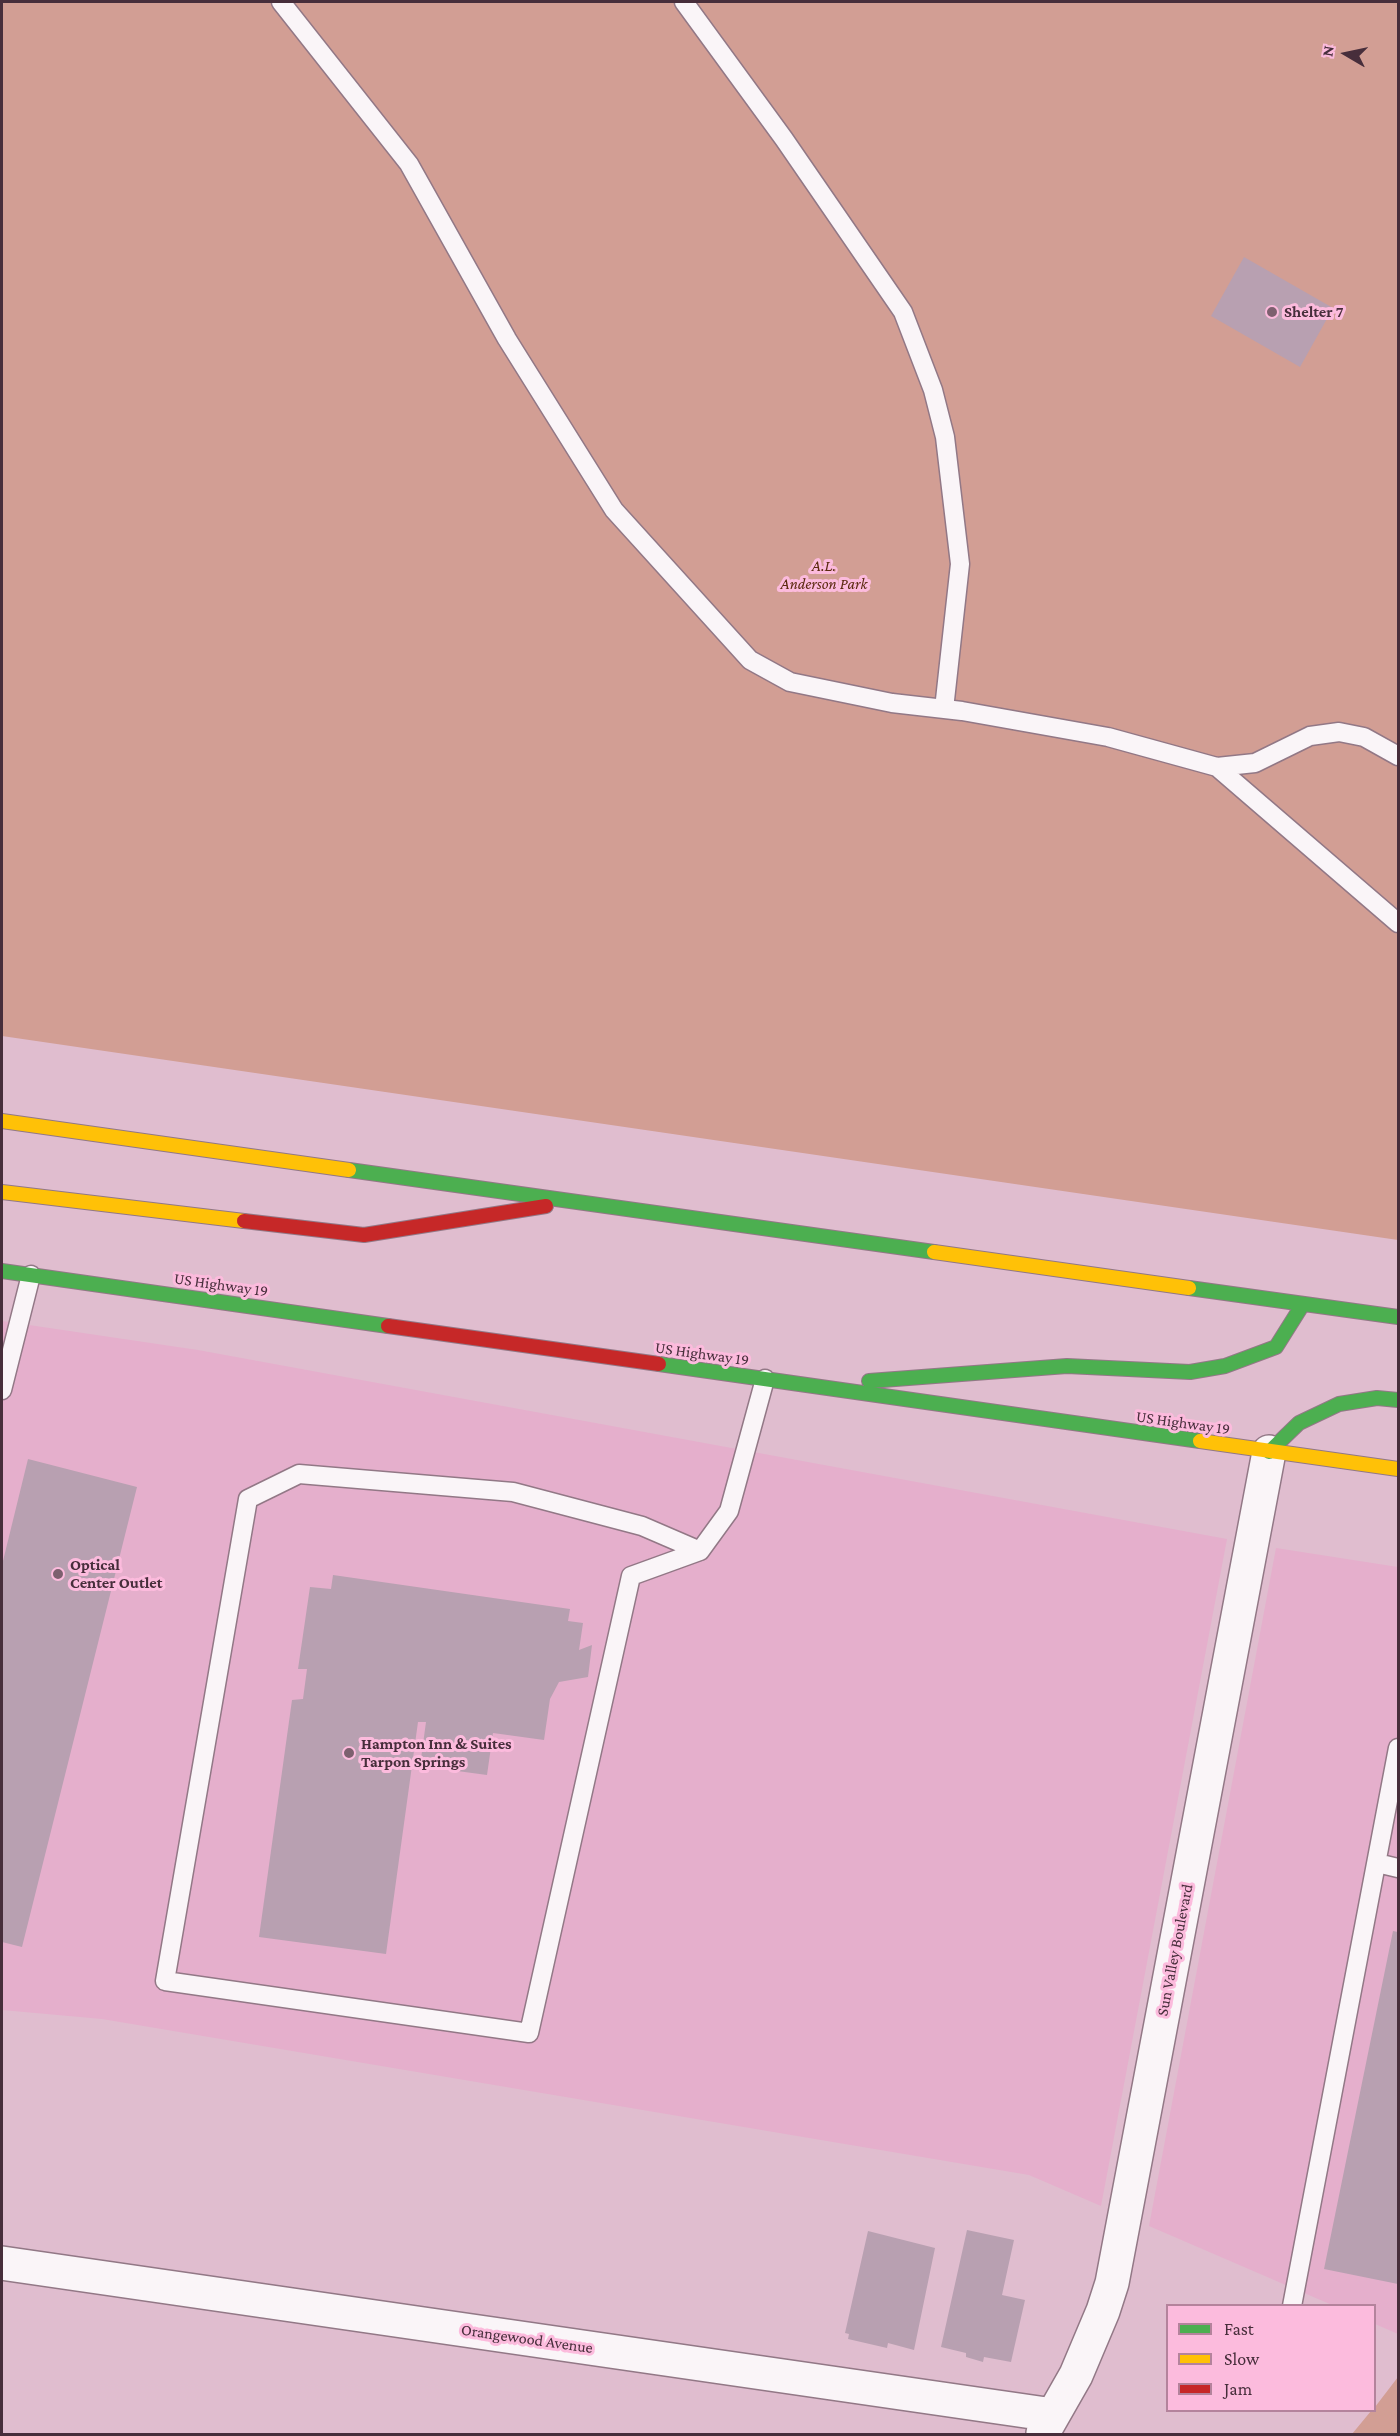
<!DOCTYPE html>
<html>
<head>
<meta charset="utf-8">
<style>
	body { margin:0 }
	#map { position:relative; width:1400px; height:2436px; overflow:hidden; background:#e0bdcf; font-family:"Crimson Pro",serif }
	canvas { display:block }
	.frame { position:absolute; inset:0; border:3px solid #472e3b; pointer-events:none }
	.legend { position:absolute; left:1166px; top:2304px; width:210px; height:108px; box-sizing:border-box; background:#fcbbdd; border:2px solid #b4839c; margin:0; padding:8px 10px; list-style:none; font-size:18px; color:#472e3b }
	.legend li { display:flex; align-items:center; gap:12px; height:30px }
	.legend b { width:30px; border:2px solid #b4839c }
	.north { position:absolute; left:1316px; top:24px; width:60px; height:60px; -webkit-text-stroke:4px #fcbbdd; paint-order:stroke; rotate:279deg; font-size:16px; font-weight:700; line-height:24px; text-align:center; color:#472e3b }
	.north::after { content:''; display:block; margin:auto; width:21px; height:27px; background:#472e3b; clip-path:polygon(50% 0,100% 100%,50% 72%,0 100%) }
</style>
</head>
<body>
<div id="map">
<canvas width="1400" height="2436"></canvas>
<div class="frame"></div>
<ul class="legend">
<li><b style="height:8px;background:#4caf50"></b>Fast</li>
<li><b style="height:8px;background:#ffc107"></b>Slow</li>
<li><b style="height:8px;background:#c62828"></b>Jam</li>
</ul>
<div class="north">N</div>
</div>
<script>
const g = document.querySelector('canvas').getContext('2d');
g.lineJoin = 'round';
function paint(path, color) {
  g.fillStyle = color;
  g.fill(path, 'evenodd');
}
function poly(rows) {
  const path = new Path2D();
  for (const r of rows) {
    path.moveTo(r[0], r[1]);
    for (let i = 2; i < r.length; i += 2) path.lineTo(r[i], r[i + 1]);
  }
  return path;
}
function trace(path, color, width, dash) {
  g.strokeStyle = color;
  g.lineWidth = width;
  g.lineCap = dash ? 'butt' : 'round';
  g.setLineDash(dash || []);
  g.stroke(path);
}
function drawText(font, color, halo, rows, align = 'center') {
  g.font = font + ' "Crimson Pro",serif';
  g.lineWidth = 6;
  g.setLineDash([]);
  g.textBaseline = 'middle';
  g.strokeStyle = halo;
  g.fillStyle = color;
  for (const [text, x, y, turn = 0] of rows) {
    g.save();
    g.translate(x, y);
    g.rotate((+turn || 0) * Math.PI / 180);
    g.textAlign = isNaN(turn) ? turn : align;
    if (halo) g.strokeText(text, 0, 0);
    g.fillText(text, 0, 0);
    g.restore();
  }
}
paint(poly([
	[2,1321,198,1350,1227,1539,1101,2206,1029,2175,102,2019,2,2010],
	[1276,1548,1398,1567,1398,2334,1375,2324,1374,2306,1332,2305,1149,2226]
]), '#e5afcc');
paint(poly([
	[2,2,1398,2,1398,1240,2,1036],
	[1398,2377,1398,2434,1352,2434,1371,2411,1374,2410,1375,2407]
]), '#d29e94');
paint(poly([
	[1244,257,1333,308,1300,367,1211,316],
	[28,1459,137,1487,22,1947,2,1942,2,1565],
	[333,1575,570,1609,568,1621,583,1623,579,1650,592,1645,588,1677,559,1682,550,1699,544,1740,493,1733,487,1775,420,1766,426,1722,418,1722,386,1954,259,1937,292,1700,303,1699,307,1669,298,1669,310,1587,331,1589],
	[1393,1931,1398,1932,1398,2284,1324,2269],
	[967,2230,1014,2240,1002,2295,1025,2300,1011,2362,984,2357,983,2362,966,2357,966,2353,941,2347],
	[868,2231,935,2248,914,2350,888,2343,887,2348,848,2339,849,2334,845,2333]
]), '#b8a0b1');
const lane = poly([
	[281,2,409,164,507,339,614,510,750,660,790,682,892,703,962,711,1108,737,1217,767,1255,763,1310,736,1339,732,1364,737,1398,756],
	[684,2,784,139,903,312,933,390,945,437,960,564,944,709],
	[1217,767,1398,923],
	[2,1390,31,1275],
	[700,1551,642,1526,513,1492,299,1474,248,1499,165,1981,529,2033,631,1576,700,1551,729,1511,765,1379],
	[1377,1863,1398,1868],
	[1292,2306,1398,1748]
]);
const street = poly([
	[2,2263,1053,2415],
	[1043,2433,1076,2375,1103,2311,1112,2283,1269,1452]
]);
const fast = poly([
	[349,1170,934,1252],
	[2,1271,388,1326],
	[1189,1288,1398,1317],
	[659,1364,1200,1441],
	[869,1381,1067,1366,1190,1372,1225,1366,1276,1347,1303,1304],
	[1269,1452,1299,1423,1339,1404,1377,1398,1398,1400]
]);
const slow = poly([
	[2,1121,349,1170],
	[2,1192,244,1221],
	[934,1252,1189,1288],
	[1200,1441,1398,1469]
]);
const jam = poly([
	[244,1221,364,1235,546,1206],
	[388,1326,659,1364]
]);
trace(lane, '#927886', 21);
trace(street, '#927886', 36);
trace(fast, '#927886', 16);
trace(slow, '#927886', 16);
trace(jam, '#927886', 16);
trace(lane, '#faf5f8', 18);
trace(street, '#faf5f8', 33);
trace(fast, '#4caf50', 14);
trace(slow, '#ffc107', 14);
trace(jam, '#c62828', 14);
for (const [x, y, r, color] of [
	[1272,312,6,"#7d606f"],
	[58,1574,6,"#7d606f"],
	[349,1753,6,"#7d606f"]
]) {
  const dot = new Path2D();
  dot.arc(x, y, r, 0, 2 * Math.PI);
  g.fillStyle = color;
  g.fill(dot);
  trace(dot, '#fcbbdd', 2);
}
drawText('bold 16px', '#472e3b', '#fcbbdd', [
	["Shelter 7",1284,312],
	["Optical",70,1565],
	["Center Outlet",70,1583],
	["Hampton Inn & Suites",361,1744],
	["Tarpon Springs",361,1762]
], 'left');
drawText('italic 16px', '#5b2a0f', '#fcbbdd', [
	["A.L.",824,566],
	["Anderson Park",824,584]
]);
drawText('16px', '#472e3b', '#fcbbdd', [
	["US Highway 19",221,1285,8],
	["US Highway 19",702,1354,8],
	["US Highway 19",1183,1423,8],
	["Sun Valley Boulevard",1175,1950,-79],
	["Orangewood Avenue",527,2339,8]
]);
</script>
</body>
</html>
